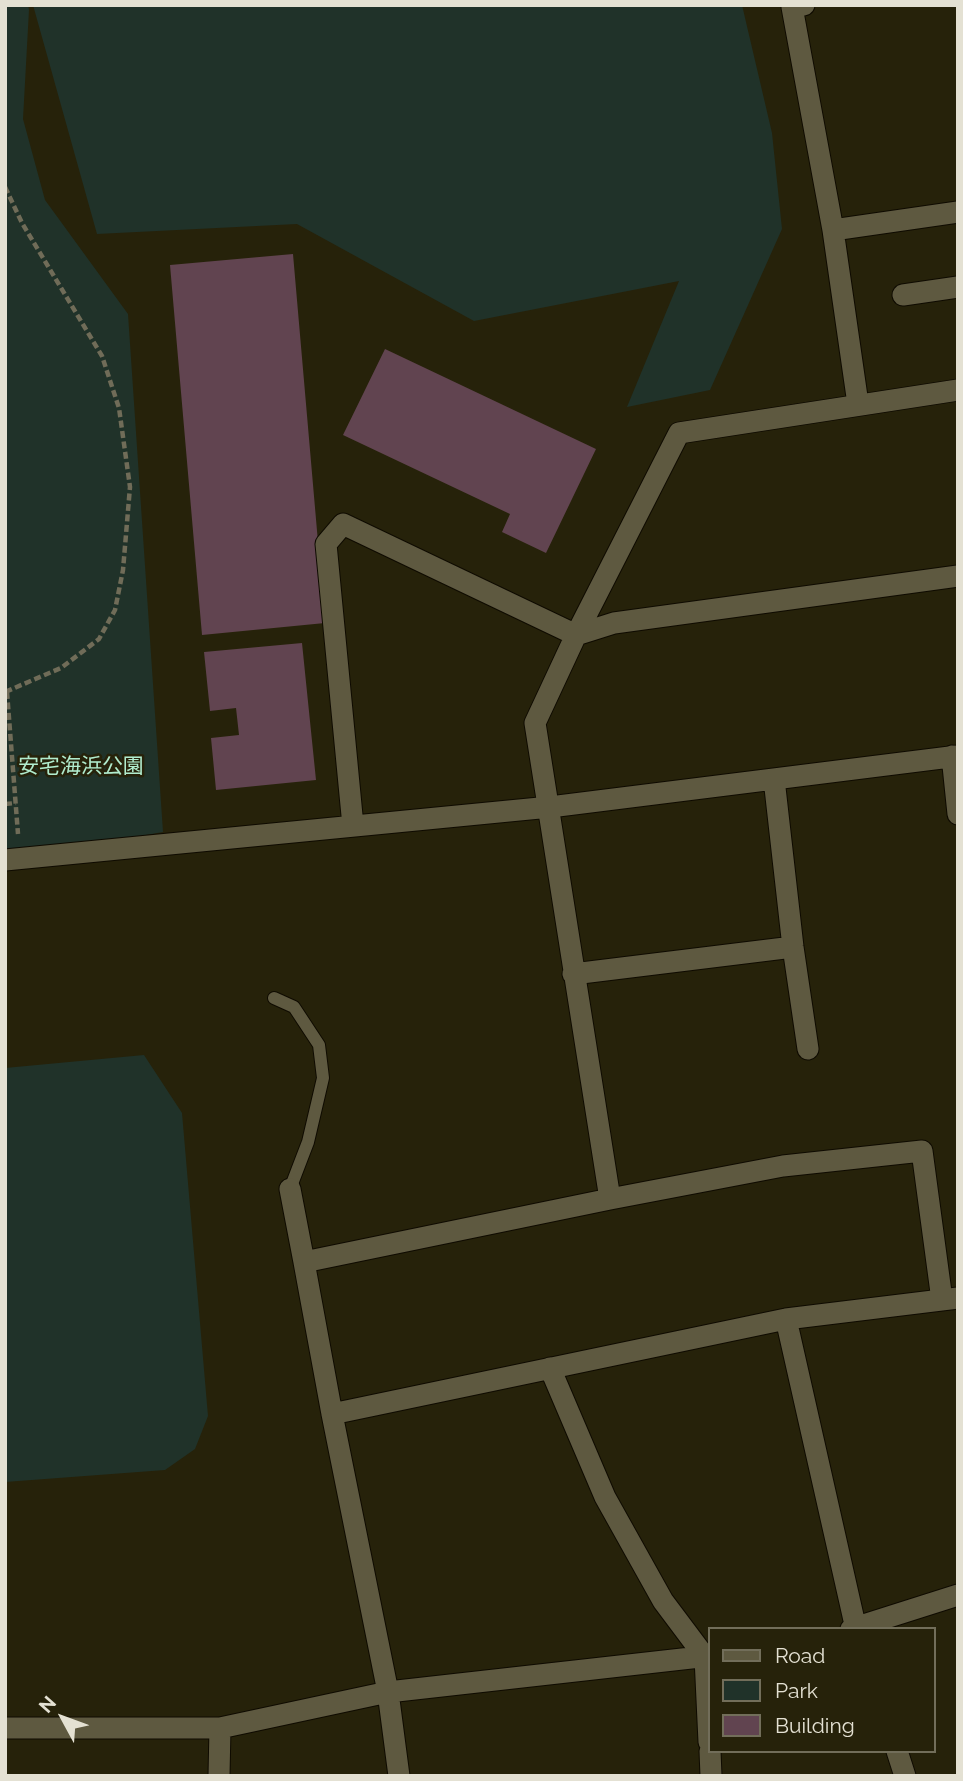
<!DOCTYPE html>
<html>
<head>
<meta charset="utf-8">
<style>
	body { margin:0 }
	#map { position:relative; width:963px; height:1781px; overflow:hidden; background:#26220a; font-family:Raleway,sans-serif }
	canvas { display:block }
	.frame { position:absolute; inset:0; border:7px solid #e4e1d3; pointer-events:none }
	.legend { position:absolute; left:708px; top:1627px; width:228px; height:126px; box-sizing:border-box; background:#26220a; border:2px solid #726e5a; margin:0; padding:9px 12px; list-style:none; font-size:21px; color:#e4e1d3 }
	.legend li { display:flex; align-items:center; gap:14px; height:35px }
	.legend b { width:35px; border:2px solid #726e5a }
	.north { position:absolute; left:28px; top:1683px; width:70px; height:70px; -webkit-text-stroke:5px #26220a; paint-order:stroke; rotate:311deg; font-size:19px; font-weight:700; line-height:28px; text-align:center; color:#e4e1d3 }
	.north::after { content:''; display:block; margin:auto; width:24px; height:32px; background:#e4e1d3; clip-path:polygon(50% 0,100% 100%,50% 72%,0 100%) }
</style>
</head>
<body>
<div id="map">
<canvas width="963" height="1781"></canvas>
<div class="frame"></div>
<ul class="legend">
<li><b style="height:9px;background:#5e5940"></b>Road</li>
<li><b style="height:19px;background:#203229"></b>Park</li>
<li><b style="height:19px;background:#614450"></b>Building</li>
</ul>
<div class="north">N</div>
</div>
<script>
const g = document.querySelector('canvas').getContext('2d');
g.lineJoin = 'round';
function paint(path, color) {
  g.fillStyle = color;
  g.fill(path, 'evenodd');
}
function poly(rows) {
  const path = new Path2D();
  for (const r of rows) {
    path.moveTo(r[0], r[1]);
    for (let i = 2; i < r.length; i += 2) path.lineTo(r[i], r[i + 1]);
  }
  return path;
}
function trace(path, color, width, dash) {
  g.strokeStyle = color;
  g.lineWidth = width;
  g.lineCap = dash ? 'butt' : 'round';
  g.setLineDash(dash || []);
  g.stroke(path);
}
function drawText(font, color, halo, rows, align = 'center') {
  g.font = font + ' Raleway,"Noto Sans JP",sans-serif';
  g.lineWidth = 5;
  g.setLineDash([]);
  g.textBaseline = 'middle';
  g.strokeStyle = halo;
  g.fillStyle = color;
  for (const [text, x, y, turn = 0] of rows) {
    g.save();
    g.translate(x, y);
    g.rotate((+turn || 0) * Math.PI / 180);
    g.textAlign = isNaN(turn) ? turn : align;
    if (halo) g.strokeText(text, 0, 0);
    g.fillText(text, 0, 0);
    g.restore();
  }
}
paint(poly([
	[5,5,28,5,29,10,23,119,45,200,128,314,163,832,5,860],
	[33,5,742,5,772,133,782,229,710,390,627,407,679,281,474,321,297,224,97,234],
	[144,1055,182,1113,208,1416,195,1449,165,1470,5,1482,5,1068]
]), '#203229');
paint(poly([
	[293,254,325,623,202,635,170,265],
	[385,349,596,449,546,553,502,532,510,514,343,435],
	[302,643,316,780,216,790,211,738,239,735,236,708,210,711,204,652]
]), '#614450');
const lane = poly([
	[274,998,294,1007,319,1045,323,1078,308,1142,290,1189]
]);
const street = poly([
	[804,5,792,7,833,230,858,404],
	[833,230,958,212],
	[903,295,958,287],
	[952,756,958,814],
	[774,779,793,947,808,1049],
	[353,826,326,544,343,524,576,635,614,623,958,576],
	[5,860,550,807,958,756],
	[573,974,793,947],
	[290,1189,304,1262],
	[610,1199,535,723,576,635,679,433,958,390],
	[786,1319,856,1629],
	[550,1368,605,1497,663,1601,705,1657,709,1742],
	[332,1414,786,1319,958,1298],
	[851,1629,958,1595],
	[5,1728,220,1728,388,1692,709,1656],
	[710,1751,711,1776],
	[897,1751,905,1776],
	[219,1776,220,1728],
	[399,1776,388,1692,332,1414,304,1262,610,1199,783,1166,922,1151,942,1300]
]);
trace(lane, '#0f0b00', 14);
trace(street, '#0f0b00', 23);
trace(poly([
	[5,187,22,223,102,356,119,408,130,487,123,570,115,610,99,639,61,668,5,692],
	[7,692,18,834],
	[5,804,16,803]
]), '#706c58', 4.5, [7, 3.5]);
trace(lane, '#5e5940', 12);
trace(street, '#5e5940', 21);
drawText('21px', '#b1ecce', '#26220a', [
	["安宅海浜公園",81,767]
]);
</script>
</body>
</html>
